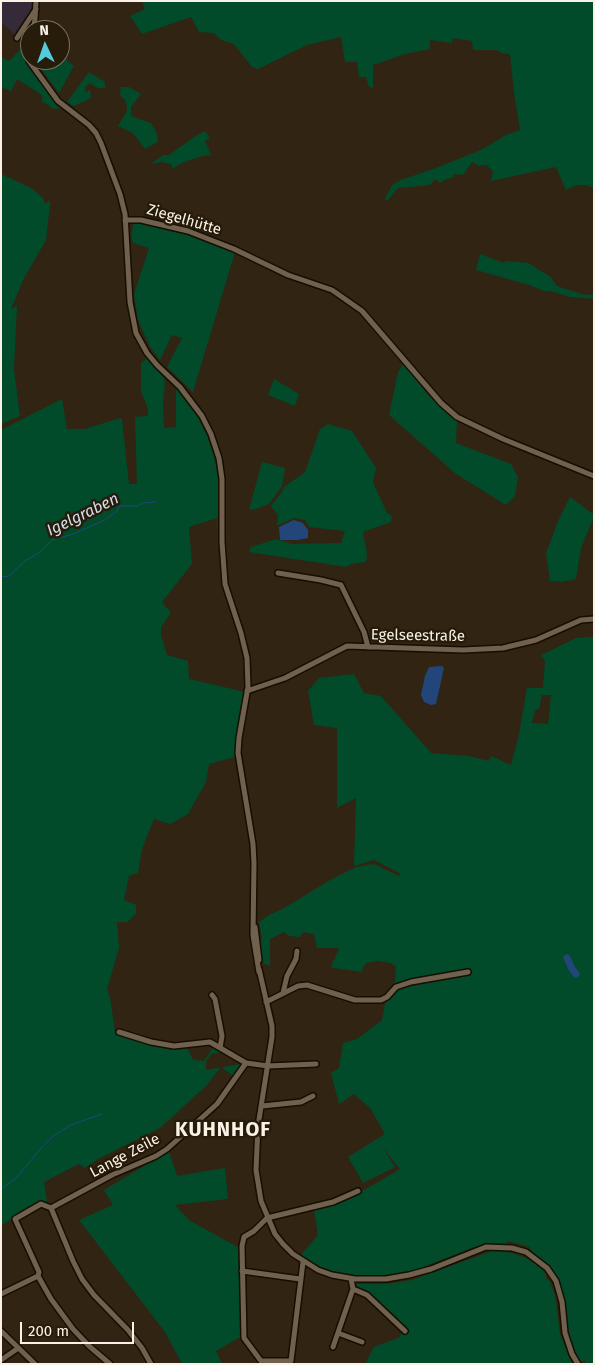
<!DOCTYPE html>
<html>
<head>
<meta charset="utf-8">
<style>
	body { margin:0 }
	#map { position:relative; width:595px; height:1365px; overflow:hidden; background:#312413; font-family:"Fira Sans",sans-serif }
	canvas { display:block }
	.frame { position:absolute; inset:0; border:2px solid #faf2e7; pointer-events:none }
	.north { position:absolute; left:20px; top:20px; width:50px; height:50px; box-sizing:border-box; background:#271b0a; border:1px solid #7b7162; border-radius:50%; rotate:357deg; font-size:14px; font-weight:700; line-height:20px; text-align:center; color:#faf2e7 }
	.north::after { content:''; display:block; margin:auto; width:18px; height:22px; background:#53cbdb; clip-path:polygon(50% 0,100% 100%,50% 72%,0 100%) }
	.scale { position:absolute; left:20px; top:1322px; width:114px; height:22px; box-sizing:border-box; border:2px solid #faf2e7; border-top:0; padding-left:6px; font-size:15px; line-height:18px; white-space:nowrap; color:#faf2e7; -webkit-text-stroke:4px #271b0a; paint-order:stroke }
</style>
</head>
<body>
<div id="map">
<canvas width="595" height="1365"></canvas>
<div class="frame"></div>
<div class="north">N</div>
<div class="scale">200 m</div>
</div>
<script>
const g = document.querySelector('canvas').getContext('2d');
g.lineJoin = 'round';
function paint(path, color) {
  g.fillStyle = color;
  g.fill(path, 'evenodd');
}
function poly(rows) {
  const path = new Path2D();
  for (const r of rows) {
    path.moveTo(r[0], r[1]);
    for (let i = 2; i < r.length; i += 2) path.lineTo(r[i], r[i + 1]);
  }
  return path;
}
function trace(path, color, width, dash) {
  g.strokeStyle = color;
  g.lineWidth = width;
  g.lineCap = dash ? 'butt' : 'round';
  g.setLineDash(dash || []);
  g.stroke(path);
}
function drawText(font, color, halo, rows, align = 'center') {
  g.font = font + ' "Fira Sans",sans-serif';
  g.lineWidth = 5;
  g.setLineDash([]);
  g.textBaseline = 'middle';
  g.strokeStyle = halo;
  g.fillStyle = color;
  for (const [text, x, y, turn = 0] of rows) {
    g.save();
    g.translate(x, y);
    g.rotate((+turn || 0) * Math.PI / 180);
    g.textAlign = isNaN(turn) ? turn : align;
    if (halo) g.strokeText(text, 0, 0);
    g.fillText(text, 0, 0);
    g.restore();
  }
}
paint(poly([
	[1,1,33,1,34,6,28,21,16,36,1,22]
]), '#352a38');
paint(poly([
	[142,1,594,1,594,188,586,185,577,185,566,190,556,167,491,181,493,172,487,165,479,166,472,162,463,175,454,174,452,178,446,179,440,183,435,179,430,185,398,188,387,201,385,199,392,185,401,180,436,168,483,149,506,135,520,130,514,93,510,54,501,53,497,50,473,50,472,41,453,38,452,43,430,40,430,49,405,54,373,65,373,88,369,87,366,77,359,77,357,62,345,62,341,37,307,45,258,69,252,67,234,44,221,40,214,33,199,32,191,17,142,34,130,16,145,9],
	[22,48,30,69,61,108,54,109,45,103,41,102,43,97,39,93,17,79,11,91,1,87,1,57,9,61],
	[60,54,74,66,59,93,42,70,39,60,60,60],
	[89,72,105,82,105,88,97,88,90,83,85,87,85,92,90,90,91,98,74,106,67,102],
	[121,87,129,87,141,94,131,107,131,116,151,123,157,134,158,142,145,149,133,133,118,126,127,111,126,101,120,95],
	[205,131,210,138,205,141,211,155,202,156,182,163,172,169,172,164,161,162,151,164,163,155,169,155,197,135],
	[1,174,31,188,43,198,45,204,50,200,50,205,46,240,24,278,11,309,17,306,14,369,20,416,1,424],
	[134,221,213,242,235,252,193,392,167,367,182,338,172,335,160,360,150,347,138,320,134,294,149,248,133,243,131,237],
	[480,254,504,263,506,261,528,263,551,277,557,286,585,295,594,294,594,299,570,297,551,291,544,291,529,285,476,270],
	[147,358,163,375,165,383,163,404,164,428,176,427,176,390,179,391,198,417,208,438,216,464,218,478,220,537,218,537,217,518,189,527,192,564,162,602,171,613,161,627,161,635,167,655,188,661,189,679,241,691,244,693,237,731,235,757,209,764,206,782,188,814,170,824,154,819,142,849,138,873,129,876,124,900,136,905,136,914,127,922,117,922,119,948,107,989,110,997,115,1032,155,1046,188,1049,193,1060,204,1061,214,1046,223,1052,211,1054,206,1062,206,1070,241,1064,234,1076,221,1067,206,1086,160,1128,98,1159,85,1168,79,1164,44,1182,47,1201,1,1225,1,430,62,399,67,429,85,429,120,418,122,419,129,484,137,484,135,417,148,416,148,409,141,391,141,363],
	[403,364,429,396,457,420,456,443,511,464,518,477,515,496,506,505,456,474,389,415,398,372],
	[274,379,299,394,295,406,268,395],
	[328,424,352,431,376,468,373,482,387,513,392,516,391,522,363,532,367,553,366,562,351,564,346,567,249,552,251,547,276,539,292,544,341,543,345,531,309,527,305,520,294,518,277,526,278,515,271,506,282,492,284,487,305,472,320,429],
	[262,462,285,468,282,486,269,504,256,509,249,510],
	[570,497,593,514,593,519,581,548,576,579,562,582,550,581,546,553,559,519],
	[594,637,594,1364,586,1364,585,1360,579,1363,574,1353,567,1328,565,1305,560,1282,549,1265,530,1252,530,1247,508,1241,506,1244,496,1244,474,1247,408,1273,385,1276,358,1277,329,1271,318,1267,300,1256,318,1235,314,1209,335,1204,366,1189,400,1169,382,1147,395,1167,363,1183,348,1157,385,1134,370,1108,354,1094,339,1104,331,1073,339,1068,343,1043,357,1039,382,1020,385,1004,395,981,396,967,391,963,377,961,367,963,363,967,362,972,334,968,331,967,339,948,317,948,314,934,303,932,300,937,289,936,284,932,270,939,270,966,261,962,259,940,262,938,259,922,269,915,284,908,332,879,356,867,374,864,399,876,401,874,374,860,354,866,356,798,337,808,337,728,314,725,308,691,319,678,354,674,364,693,381,696,431,753,468,756,489,761,491,756,511,765,519,734,527,688,543,688,545,661,541,655,576,638],
	[542,695,551,695,548,724,532,723,535,710,539,709],
	[169,1151,177,1176,225,1168,228,1199,175,1205,189,1220,241,1249,242,1336,216,1351,222,1364,182,1364,165,1332,79,1220,113,1205,104,1190],
	[495,1250,512,1253,526,1258,540,1266,546,1275,546,1279,549,1280,555,1295,560,1334,572,1364,365,1364,374,1347,400,1337,402,1330,367,1294,357,1291,357,1284,386,1284,412,1280]
]), '#014b2b');
paint(poly([
	[294,520,303,523,308,530,308,538,297,540,280,540,279,527],
	[442,666,444,668,436,704,431,705,424,702,421,695,425,676,429,667]
]), '#23467a');
trace(poly([
	[1,577,9,576,25,561,40,552,52,540,73,534,105,520,117,511,119,506,138,506,142,503,155,502],
	[45,1144,53,1136,71,1125,102,1114],
	[1,1189,16,1178,43,1146]
]), '#23467a', 1);
trace(poly([
	[567,958,572,969,576,974]
]), '#23467a', 7);
const minor = poly([
	[33,30,35,19,36,1],
	[17,38,36,9],
	[30,39,27,50,29,61,58,101,89,125,96,133,101,143,120,194,125,214,130,302,136,333,147,353,157,365,180,387,202,416,211,434,219,458,222,479,222,542,225,584,241,633,247,658,248,687,239,738,238,753,253,844,254,863,253,935,259,972],
	[125,220,141,220,188,231,234,249,288,275,332,290,362,311,441,403,457,417,503,439,594,476],
	[278,573,321,580,341,585,364,632,368,647],
	[247,691,285,678,347,646,463,650,503,648,536,640,581,620,594,619],
	[255,927,259,960],
	[259,969,272,1026,272,1037,258,1126,256,1170,261,1201,275,1234,283,1244,293,1254,318,1270,332,1275,355,1279,386,1279,409,1275,431,1269,486,1247,512,1248,526,1252,547,1268,556,1281,562,1302,565,1333,572,1354,578,1364],
	[283,993,287,976,296,959,297,951],
	[212,995,215,999,222,1036,220,1048],
	[266,1002,298,986,307,985,355,1000,381,1000,387,997,396,987,411,982,468,972],
	[119,1032,151,1042,174,1046,210,1042,246,1063,268,1066,316,1064],
	[262,1106,301,1102,313,1096],
	[51,1208,112,1175,156,1156,167,1149,217,1104,246,1063],
	[51,1208,73,1261,82,1279,94,1295,128,1330,142,1348,151,1364],
	[303,1262,291,1361,261,1361,244,1338,242,1246,244,1237,254,1231,267,1218,333,1202,358,1191],
	[242,1271,300,1279],
	[38,1276,51,1299,73,1329,89,1346,110,1364],
	[38,1276,39,1272,15,1219,41,1204,51,1208],
	[353,1289,367,1295,405,1331],
	[1,1294,38,1276],
	[1,1331,35,1364],
	[338,1333,362,1342],
	[333,1347,353,1289,351,1279],
	[1,1360,17,1349]
]);
trace(minor, '#180d01', 8);
trace(minor, '#6f614e', 5);
drawText('15px', '#faf2e7', '#271b0a', [
	["Ziegelhütte",184,220,16],
	["Egelseestraße",418,636,1],
	["Lange Zeile",125,1156,-28]
]);
drawText('italic 16px', '#d3deef', '#271b0a', [
	["Igelgraben",83,515,-26]
]);
g.letterSpacing = '1px';
drawText('bold 20px', '#faf2e7', '#271b0a', [
	["KUHNHOF",223,1130]
]);
g.letterSpacing = '0px';
</script>
</body>
</html>
